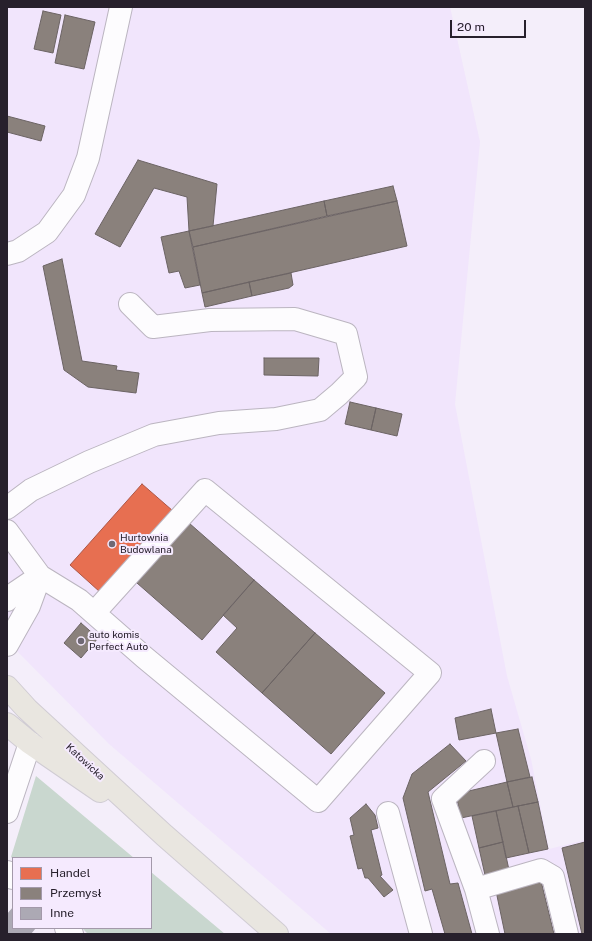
<!DOCTYPE html>
<html>
<head>
<meta charset="utf-8">
<style>
	body { margin:0 }
	#map { position:relative; width:592px; height:941px; overflow:hidden; background:#f4eefa; font-family:"Public Sans",sans-serif }
	canvas { display:block }
	.frame { position:absolute; inset:0; border:8px solid #27202c; pointer-events:none }
	.legend { position:absolute; left:12px; top:857px; width:140px; height:72px; box-sizing:border-box; background:#f5eafe; border:1px solid #a399aa; margin:0; padding:5px 7px; list-style:none; font-size:12px; color:#27202c }
	.legend li { display:flex; align-items:center; gap:8px; height:20px }
	.legend b { width:20px; border:1px solid #a399aa }
	.scale { position:absolute; left:450px; top:20px; width:76px; height:18px; box-sizing:border-box; border:2px solid #27202c; border-top:0; padding-left:5px; font-size:12px; line-height:14px; white-space:nowrap; color:#27202c; -webkit-text-stroke:3px #f5eafe; paint-order:stroke }
</style>
</head>
<body>
<div id="map">
<canvas width="592" height="941"></canvas>
<div class="frame"></div>
<ul class="legend">
<li><b style="height:11px;background:#e76f51"></b>Handel</li>
<li><b style="height:11px;background:#8a817c"></b>Przemysł</li>
<li><b style="height:11px;background:#aca9b4"></b>Inne</li>
</ul>
<div class="scale">20 m</div>
</div>
<script>
const g = document.querySelector('canvas').getContext('2d');
g.lineJoin = 'round';
function paint(path, color) {
  g.fillStyle = color;
  g.fill(path, 'evenodd');
}
function poly(rows) {
  const path = new Path2D();
  for (const r of rows) {
    path.moveTo(r[0], r[1]);
    for (let i = 2; i < r.length; i += 2) path.lineTo(r[i], r[i + 1]);
  }
  return path;
}
function trace(path, color, width, dash) {
  g.strokeStyle = color;
  g.lineWidth = width;
  g.lineCap = dash ? 'butt' : 'round';
  g.setLineDash(dash || []);
  g.stroke(path);
}
function drawText(font, color, halo, rows, align = 'center') {
  g.font = font + ' "Public Sans",sans-serif';
  g.lineWidth = 4;
  g.setLineDash([]);
  g.textBaseline = 'middle';
  g.strokeStyle = halo;
  g.fillStyle = color;
  for (const [text, x, y, turn = 0] of rows) {
    g.save();
    g.translate(x, y);
    g.rotate((+turn || 0) * Math.PI / 180);
    g.textAlign = isNaN(turn) ? turn : align;
    if (halo) g.strokeText(text, 0, 0);
    g.fillText(text, 0, 0);
    g.restore();
  }
}
paint(poly([
	[7,7,450,7,480,142,455,404,507,676,531,759,549,849,585,840,585,934,331,934,109,744,7,641]
]), '#f1e5fc');
paint(poly([
	[36,776,134,858,13,858,13,859,11,857],
	[151,872,225,934,88,934,82,928,151,928]
]), '#c9d7cf');
const shops = poly([
	[142,484,173,511,100,592,70,565,142,484]
]);
paint(shops, '#e76f51');
trace(shops, '#ad5746', 1);
const industry = poly([
	[43,11,61,15,53,53,34,49,43,11],
	[65,15,95,22,84,69,55,63,65,15],
	[7,116,45,126,41,141,7,132,7,116],
	[138,160,217,184,213,226,189,231,187,197,154,188,120,247,95,234,138,160],
	[393,186,397,201,327,216,324,201,393,186],
	[324,201,327,216,193,247,189,231,324,201],
	[397,201,407,246,202,293,193,247,397,201],
	[189,231,200,285,185,288,179,271,169,273,161,237,189,231],
	[62,259,82,361,117,366,116,370,139,373,136,393,88,387,64,370,43,266,62,259],
	[291,273,293,285,289,288,252,296,249,282,291,273],
	[249,282,252,296,205,307,202,293,249,282],
	[264,358,319,358,318,376,264,375,264,358],
	[350,402,376,408,371,430,345,424,350,402],
	[376,408,402,414,397,436,371,430,376,408],
	[189,523,254,580,202,640,137,583,189,523],
	[254,580,315,633,262,693,216,652,237,628,223,615,254,580],
	[81,623,98,638,81,658,64,643,81,623],
	[315,633,385,693,331,754,262,693,315,633],
	[491,709,496,733,459,740,455,718,491,709],
	[518,729,530,777,507,782,496,733,518,729],
	[450,744,466,761,428,792,450,884,458,883,472,934,445,934,432,889,425,891,403,798,412,774,450,744],
	[532,777,538,802,513,807,507,782,532,777],
	[507,782,513,807,461,818,456,794,507,782],
	[538,802,548,849,529,853,518,806,538,802],
	[366,804,375,815,378,828,371,830,382,875,380,876,393,890,384,897,368,878,365,878,362,868,358,869,350,836,354,835,350,818,366,804],
	[518,806,529,853,506,858,496,811,518,806],
	[496,811,503,842,479,848,472,816,496,811],
	[503,842,509,870,485,875,479,848,503,842],
	[585,842,585,934,582,934,562,848,585,842],
	[541,881,554,934,505,934,496,891,541,881]
]);
paint(industry, '#8a817c');
trace(industry, '#6c6464', 1);
paint(poly([
	[13,907,13,928,36,928,31,934,7,934,7,914]
]), '#aca9b4');
const minor = poly([
	[7,254,18,251,47,232,74,195,88,158,121,7],
	[7,508,31,490,89,462,154,435,219,423,276,419,320,410,339,394,356,377,346,334,295,319,210,320,153,327,130,304],
	[7,531,40,576,79,600,144,657,318,801,430,673,205,490,94,613],
	[7,600,12,595,40,576],
	[7,645,29,606,40,576],
	[7,812,30,743],
	[388,813,421,934],
	[7,872,13,878],
	[476,889,443,799,484,761],
	[66,928,72,934],
	[488,934,476,889,541,870,553,877,567,934]
]);
const major = poly([
	[7,687,27,709,164,835,277,934],
	[7,724,30,743,100,791]
]);
trace(minor, '#bbb5c0', 24);
trace(major, '#d0ccd3', 24);
trace(minor, '#fdfcfe', 22);
trace(major, '#e9e6e0', 22);
for (const [x, y, r, color] of [
	[112,544,4,"#6f6874"],
	[81,641,4,"#6f6874"]
]) {
  const dot = new Path2D();
  dot.arc(x, y, r, 0, 2 * Math.PI);
  g.fillStyle = color;
  g.fill(dot);
  trace(dot, '#f5eafe', 1.5);
}
drawText('10px', '#27202c', '#f5eafe', [
	["Hurtownia",120,538],
	["Budowlana",120,550],
	["auto komis",89,635],
	["Perfect Auto",89,647]
], 'left');
drawText('10px', '#27202c', '#f5eafe', [
	["Katowicka",85,762,43]
]);
</script>
</body>
</html>
